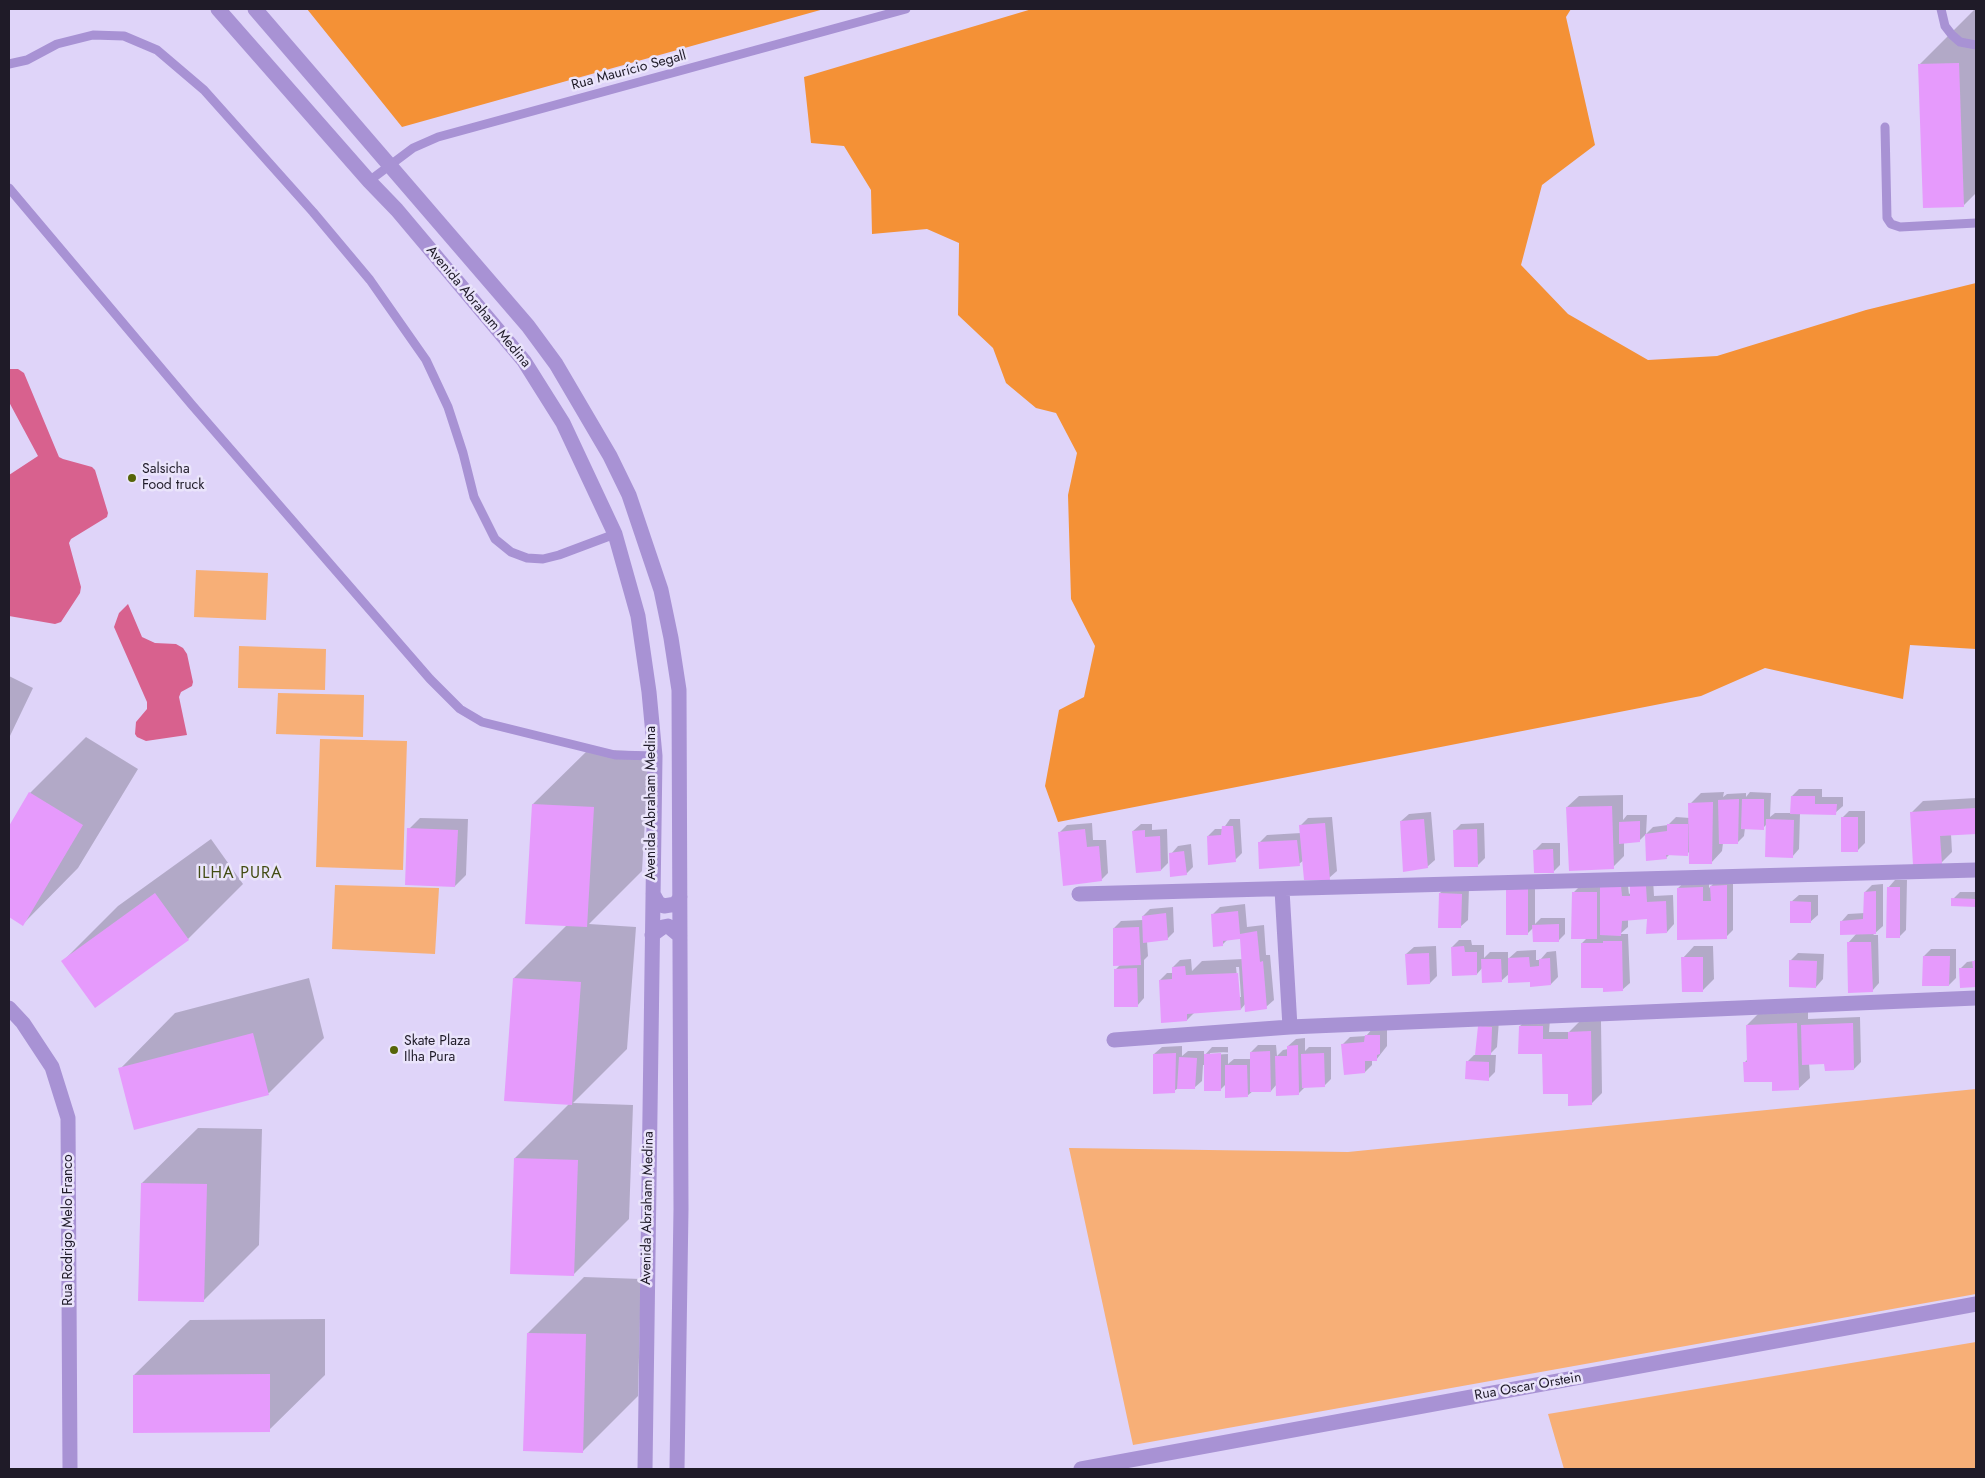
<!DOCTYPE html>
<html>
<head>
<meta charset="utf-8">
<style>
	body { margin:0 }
	#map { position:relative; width:1985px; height:1478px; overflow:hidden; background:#dfd4f9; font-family:Jost,sans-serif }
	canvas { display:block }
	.frame { position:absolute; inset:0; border:10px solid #1f1b28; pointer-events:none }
</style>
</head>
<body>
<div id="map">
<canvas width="1985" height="1478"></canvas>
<div class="frame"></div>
</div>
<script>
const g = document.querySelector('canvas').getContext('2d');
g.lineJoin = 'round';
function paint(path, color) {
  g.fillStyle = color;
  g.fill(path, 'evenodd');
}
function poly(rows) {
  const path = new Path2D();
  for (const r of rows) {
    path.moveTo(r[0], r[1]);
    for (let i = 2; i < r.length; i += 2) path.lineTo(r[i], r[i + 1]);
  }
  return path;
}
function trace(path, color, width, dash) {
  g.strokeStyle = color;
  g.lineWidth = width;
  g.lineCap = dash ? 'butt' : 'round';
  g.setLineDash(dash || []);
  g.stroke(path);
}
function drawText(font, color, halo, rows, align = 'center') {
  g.font = font + ' Jost,sans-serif';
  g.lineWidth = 5;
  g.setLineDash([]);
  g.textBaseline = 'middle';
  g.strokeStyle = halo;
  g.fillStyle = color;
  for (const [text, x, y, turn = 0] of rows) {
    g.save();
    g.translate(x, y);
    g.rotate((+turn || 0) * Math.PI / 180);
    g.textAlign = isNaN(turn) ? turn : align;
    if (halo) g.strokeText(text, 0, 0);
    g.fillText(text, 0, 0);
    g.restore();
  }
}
paint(poly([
	[196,570,268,573,266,620,194,617],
	[239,646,326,649,325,690,238,688],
	[278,693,364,695,363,737,276,734],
	[320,739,407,741,403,870,316,867],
	[335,885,439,888,435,954,332,949],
	[1976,1089,1976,1294,1133,1445,1069,1148,1348,1152],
	[1976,1342,1976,1469,1564,1469,1548,1414]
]), '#f7af77');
paint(poly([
	[307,9,824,9,402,127],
	[1032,9,1571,9,1566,17,1595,145,1542,185,1521,265,1568,314,1648,360,1717,356,1866,310,1976,283,1976,649,1910,645,1903,699,1765,668,1701,696,1058,822,1045,786,1059,710,1084,697,1095,646,1071,599,1068,495,1077,453,1056,413,1036,408,1006,383,993,348,958,315,959,243,927,229,872,234,871,190,844,146,811,143,804,77]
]), '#f49136');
paint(poly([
	[9,369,18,369,24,373,59,457,63,459,92,467,95,470,108,513,107,517,71,539,69,543,81,587,80,593,61,622,55,624,9,616,9,475,38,456,9,402],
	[128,604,142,637,155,643,176,644,183,648,187,654,193,682,192,686,181,692,179,697,187,735,146,741,137,737,135,734,136,722,147,709,147,702,114,627,119,613]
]), '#d8618e');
paint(poly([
	[1975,9,1976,193,1964,205,1919,65],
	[9,676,33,688,9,738],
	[86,737,138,769,78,868,23,924,9,915,9,829,30,793],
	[589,749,649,752,642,871,589,924,636,927,627,1049,573,1103,633,1105,629,1219,573,1275,515,1158,569,1104,505,1100,514,978,567,925,533,804],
	[1799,789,1822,789,1822,797,1843,797,1843,806,1835,813,1800,813,1799,849,1792,857,1767,824,1763,828,1745,828,1744,836,1737,843,1723,843,1722,851,1711,863,1690,851,1687,854,1670,854,1666,858,1646,834,1639,841,1624,842,1624,856,1613,867,1567,807,1579,796,1623,795,1623,820,1627,815,1647,815,1646,834,1653,827,1668,825,1676,817,1690,818,1690,804,1701,793,1724,792,1723,797,1727,794,1746,793,1746,797,1750,792,1771,793,1770,817,1775,813,1792,813,1792,796],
	[1976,798,1976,832,1951,834,1952,852,1941,863,1912,812,1923,801],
	[1849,811,1865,811,1865,843,1857,851,1842,818],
	[1431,812,1435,860,1427,867,1401,821,1409,814],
	[1332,817,1337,871,1329,878,1304,860,1299,864,1259,843,1267,835,1301,833,1301,825,1308,818],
	[420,818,468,819,466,875,455,886,409,829],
	[1230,819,1240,819,1242,853,1235,860,1208,836,1215,829,1223,829],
	[1092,823,1093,840,1106,840,1108,873,1101,880,1059,833,1067,825],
	[1484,823,1485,858,1478,865,1454,831,1461,824],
	[1141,824,1152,824,1152,830,1167,829,1168,863,1161,870,1133,831],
	[211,839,243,884,188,939,63,961,118,906],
	[1542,843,1560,843,1560,865,1553,872,1535,850],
	[1191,844,1193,867,1186,874,1171,854,1178,846],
	[1733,878,1733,930,1726,937,1678,888,1686,881,1709,881,1709,888,1718,879],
	[1627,879,1629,894,1653,879,1654,896,1673,895,1674,924,1667,932,1648,917,1628,919,1628,927,1620,934,1628,934,1630,983,1622,990,1582,943,1587,938,1573,893,1580,886],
	[1895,880,1907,880,1906,930,1899,937,1888,888],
	[1535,882,1535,924,1541,918,1565,918,1565,934,1558,941,1534,927,1527,934,1508,889],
	[1883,884,1883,926,1873,935,1878,935,1879,983,1872,991,1848,943,1857,933,1841,922,1848,914,1865,913,1865,892,1872,885],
	[1447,886,1469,887,1468,920,1460,927,1440,893],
	[1960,892,1976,892,1976,906,1952,905,1953,899],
	[1799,895,1818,895,1818,915,1810,922,1791,902],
	[1245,904,1247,927,1264,925,1266,955,1270,955,1274,1000,1266,1007,1246,1003,1241,1009,1195,1012,1187,1020,1160,980,1167,973,1173,973,1173,967,1180,960,1191,959,1192,971,1202,961,1243,959,1242,937,1228,939,1222,945,1213,914,1220,907],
	[1236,967,1239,967,1241,997,1239,997],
	[1173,907,1174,932,1167,939,1147,941,1148,956,1144,960,1144,998,1137,1006,1115,970,1121,964,1114,928,1121,921,1143,920,1143,916,1150,909],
	[1459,940,1471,940,1472,945,1484,945,1484,958,1490,952,1508,952,1508,959,1517,951,1536,950,1536,960,1540,960,1547,952,1556,951,1558,977,1551,984,1531,981,1510,973,1501,981,1483,967,1477,974,1452,947],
	[1436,946,1437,976,1430,983,1406,954,1414,947],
	[1694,946,1713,946,1714,979,1703,990,1683,958],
	[1931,949,1956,949,1956,978,1949,985,1924,956],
	[1798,953,1824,954,1823,979,1816,987,1790,961],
	[1976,959,1976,985,1961,987,1960,969,1967,962,1974,961],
	[309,978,324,1038,269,1093,120,1069,175,1013],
	[1808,1012,1808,1019,1860,1017,1861,1062,1854,1069,1826,1062,1809,1063,1810,1078,1798,1089,1773,1080,1744,1063,1748,1059,1747,1025,1758,1014],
	[1527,1019,1550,1019,1549,1032,1569,1032,1580,1021,1601,1021,1602,1093,1591,1104,1570,1090,1544,1053,1520,1026],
	[1499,1020,1497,1047,1489,1055,1496,1055,1495,1072,1488,1079,1467,1062,1474,1055,1477,1055,1479,1027],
	[1373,1028,1387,1028,1387,1046,1376,1060,1372,1060,1372,1065,1365,1072,1342,1045,1350,1037,1366,1036],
	[1305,1038,1305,1051,1309,1047,1331,1047,1331,1079,1324,1086,1306,1086,1298,1094,1277,1084,1271,1091,1253,1091,1247,1096,1226,1084,1221,1089,1205,1065,1203,1065,1202,1081,1194,1088,1178,1088,1174,1091,1154,1054,1162,1047,1182,1046,1182,1056,1188,1051,1204,1051,1204,1056,1212,1047,1228,1047,1228,1064,1234,1059,1251,1059,1251,1052,1258,1045,1276,1045,1277,1056,1283,1050,1288,1049,1288,1046,1296,1039],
	[1228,1052,1228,1054,1210,1055,1210,1053],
	[198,1128,262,1129,259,1245,203,1301,142,1183],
	[584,1277,641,1279,638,1396,582,1452,528,1333],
	[325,1319,325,1375,269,1430,134,1375,190,1320]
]), '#0003');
paint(poly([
	[1959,63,1964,207,1923,208,1918,64],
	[29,792,83,825,23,926,9,917,9,826],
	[1791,796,1815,796,1815,804,1837,804,1836,815,1790,814],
	[1739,799,1738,844,1719,844,1718,800],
	[1742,799,1764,799,1764,830,1741,829],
	[1713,802,1712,864,1689,864,1688,803],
	[532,804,594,807,587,927,525,924],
	[1612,806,1614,869,1569,871,1566,807],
	[1976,808,1976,834,1940,836,1942,864,1913,865,1910,812],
	[1841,817,1858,817,1858,852,1841,852],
	[1424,819,1428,868,1403,872,1400,821],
	[1766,819,1794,820,1793,858,1765,857],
	[1640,821,1640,842,1619,844,1619,822],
	[1325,823,1330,880,1304,880,1299,825],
	[1667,824,1688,824,1688,856,1666,855,1667,859,1646,861,1645,834,1667,831],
	[1222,826,1233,826,1236,862,1208,865,1207,836,1221,835],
	[407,828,458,830,455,887,405,885],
	[1085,829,1087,847,1099,846,1102,881,1063,886,1058,832],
	[1477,829,1478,867,1454,867,1453,830],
	[1145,830,1145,837,1160,836,1161,871,1136,873,1132,831],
	[1297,840,1300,866,1259,869,1258,842],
	[1553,849,1554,873,1534,873,1533,850],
	[1184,851,1187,875,1170,877,1169,853],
	[1727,885,1727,939,1677,940,1677,888,1703,887,1703,901,1711,901,1710,886],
	[1600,886,1621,886,1622,896,1630,896,1630,886,1646,886,1647,902,1666,901,1667,933,1646,934,1647,919,1622,921,1621,936,1600,935],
	[1887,887,1900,887,1900,938,1886,938],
	[1506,889,1528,889,1528,935,1506,935],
	[1876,891,1876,934,1840,935,1840,921,1863,919,1864,892],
	[1572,892,1597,892,1597,939,1571,939],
	[155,893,189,940,95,1008,61,961],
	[1439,893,1462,894,1461,928,1438,928],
	[1951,898,1976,899,1976,907,1951,906],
	[1790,901,1811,902,1811,923,1790,923],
	[1238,911,1240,934,1257,931,1260,962,1263,961,1267,1009,1245,1012,1240,939,1223,941,1223,946,1213,947,1211,914],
	[1166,913,1168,940,1143,943,1142,916],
	[1559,924,1559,942,1533,942,1532,925],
	[1139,927,1141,965,1113,966,1113,928],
	[1603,941,1622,941,1623,991,1603,992,1603,988,1581,988,1581,943,1603,943],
	[1847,942,1871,942,1873,992,1848,993],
	[1464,946,1465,952,1477,952,1477,975,1452,976,1451,947],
	[1429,953,1430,984,1407,985,1405,954],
	[1923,956,1950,956,1949,986,1922,986],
	[1529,957,1530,967,1539,966,1539,959,1550,958,1551,985,1530,987,1530,982,1508,983,1508,958],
	[1681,957,1703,957,1703,992,1682,992],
	[1481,959,1501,959,1502,982,1482,983],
	[1789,960,1817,961,1816,988,1789,987],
	[1972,961,1976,961,1976,987,1960,988,1959,968,1973,968],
	[1185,966,1186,975,1238,973,1241,1010,1187,1014,1187,1021,1161,1023,1159,980,1172,979,1172,967],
	[1137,968,1138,1007,1114,1007,1114,969],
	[513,978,581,982,572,1105,504,1101],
	[1797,1023,1799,1090,1772,1091,1772,1082,1744,1082,1743,1062,1747,1062,1746,1025],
	[1853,1023,1854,1070,1825,1071,1824,1064,1802,1065,1801,1025],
	[1478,1026,1492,1027,1491,1055,1475,1055],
	[1519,1026,1543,1026,1543,1039,1568,1039,1568,1032,1591,1031,1592,1105,1568,1106,1568,1094,1543,1094,1542,1054,1518,1054],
	[253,1033,269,1095,134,1130,118,1068],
	[1365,1035,1380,1035,1380,1054,1377,1055,1377,1061,1365,1061,1365,1073,1344,1075,1341,1044,1364,1042],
	[1298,1045,1299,1095,1276,1096,1275,1056,1287,1056,1287,1046],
	[1270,1051,1271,1092,1250,1092,1250,1052],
	[1176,1053,1175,1093,1153,1094,1153,1054],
	[1221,1053,1221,1091,1204,1091,1204,1054],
	[1324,1053,1325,1087,1302,1088,1301,1054],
	[1179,1057,1197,1058,1195,1089,1177,1089],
	[1466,1061,1489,1062,1489,1081,1465,1079],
	[1225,1065,1247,1065,1248,1097,1225,1098],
	[514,1158,578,1160,574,1276,510,1274],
	[141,1183,207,1184,204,1302,138,1301],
	[527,1333,586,1334,583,1453,523,1451],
	[270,1374,270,1432,133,1433,133,1375]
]), '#e69afc');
trace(poly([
	[1941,9,1945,26,1952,35,1960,42,1976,45],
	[9,64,27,60,57,44,93,35,124,36,157,50,204,90,313,212,370,280,426,360,448,407,463,453,474,497,495,539,511,552,527,558,543,559,559,555,615,534],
	[1885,127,1887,218,1891,224,1900,227,1976,223],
	[369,181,413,148,438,137,906,9],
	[9,188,192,405,430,679,460,709,482,722,615,755,655,756]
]), '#a892d4', 9);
trace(poly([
	[218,9,369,181,397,210,524,361,563,423,615,534,638,616,649,692,655,756,645,1469],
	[255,9,528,326,556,364,610,456,629,495,661,590,671,638,679,690,681,1209,677,1469],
	[1282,890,1290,1027],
	[653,894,658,903,664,906,676,904,680,897],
	[1079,894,1976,870],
	[652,935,663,927,668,926,680,936],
	[9,1008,23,1023,52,1067,68,1118,70,1469],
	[1114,1040,1290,1027,1976,998],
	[1081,1469,1976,1304]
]), '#a892d4', 15);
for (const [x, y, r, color] of [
	[132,478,5,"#566408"],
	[394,1050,5,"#566408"]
]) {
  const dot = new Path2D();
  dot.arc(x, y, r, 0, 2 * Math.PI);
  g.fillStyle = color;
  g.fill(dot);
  trace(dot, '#eae4fb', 2);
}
drawText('14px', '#1f1b28', '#eae4fb', [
	["Rua Maurício Segall",629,71,-15],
	["Avenida Abraham Medina",478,307,50],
	["Avenida Abraham Medina",652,803,-90],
	["Avenida Abraham Medina",648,1208,-89],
	["Rua Rodrigo Melo Franco",69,1230,-90],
	["Rua Oscar Orstein",1528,1387,-10]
]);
drawText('14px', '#1f1b28', '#eae4fb', [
	["Salsicha",142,470],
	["Food truck",142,486],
	["Skate Plaza",404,1042],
	["Ilha Pura",404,1058]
], 'left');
g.letterSpacing = '1px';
drawText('16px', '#434c13', '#eae4fb', [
	["ILHA PURA",240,874]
]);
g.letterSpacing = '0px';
</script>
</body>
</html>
